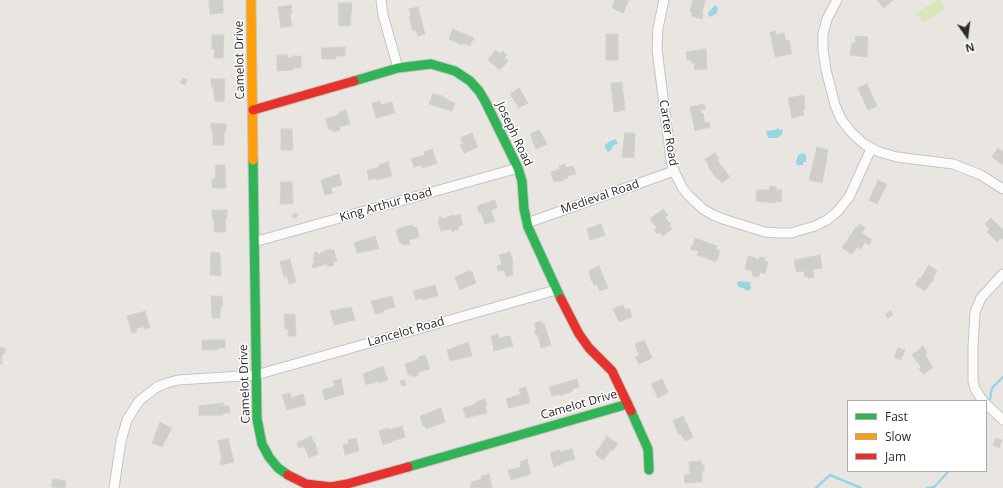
<!DOCTYPE html>
<html>
<head>
<meta charset="utf-8">
<style>
	body { margin:0 }
	#map { position:relative; width:1003px; height:488px; overflow:hidden; background:#e9e6e2; font-family:"Open Sans",sans-serif }
	canvas { display:block }
	.legend { position:absolute; left:847px; top:400px; width:140px; height:72px; box-sizing:border-box; background:#fff; border:1px solid #aaa; margin:0; padding:5px 7px; list-style:none; font-size:12px; color:#2b2b2b }
	.legend li { display:flex; align-items:center; gap:8px; height:20px }
	.legend b { width:20px; border:1px solid #aaa }
	.north { position:absolute; left:947px; top:16px; width:40px; height:40px; -webkit-text-stroke:3px #fff; paint-order:stroke; rotate:166deg; font-size:11px; font-weight:700; line-height:16px; text-align:center; color:#2b2b2b }
	.north::after { content:''; display:block; margin:auto; width:14px; height:18px; background:#2b2b2b; clip-path:polygon(50% 0,100% 100%,50% 72%,0 100%) }
</style>
</head>
<body>
<div id="map">
<canvas width="1003" height="488"></canvas>
<ul class="legend">
<li><b style="height:5px;background:#30b455"></b>Fast</li>
<li><b style="height:5px;background:#ff9f0a"></b>Slow</li>
<li><b style="height:5px;background:#e5322d"></b>Jam</li>
</ul>
<div class="north">N</div>
</div>
<script>
const g = document.querySelector('canvas').getContext('2d');
g.lineJoin = 'round';
function paint(path, color) {
  g.fillStyle = color;
  g.fill(path, 'evenodd');
}
function poly(rows) {
  const path = new Path2D();
  for (const r of rows) {
    path.moveTo(r[0], r[1]);
    for (let i = 2; i < r.length; i += 2) path.lineTo(r[i], r[i + 1]);
  }
  return path;
}
function trace(path, color, width, dash) {
  g.strokeStyle = color;
  g.lineWidth = width;
  g.lineCap = dash ? 'butt' : 'round';
  g.setLineDash(dash || []);
  g.stroke(path);
}
function drawText(font, color, halo, rows, align = 'center') {
  g.font = font + ' "Open Sans",sans-serif';
  g.lineWidth = 3;
  g.setLineDash([]);
  g.textBaseline = 'middle';
  g.strokeStyle = halo;
  g.fillStyle = color;
  for (const [text, x, y, turn = 0] of rows) {
    g.save();
    g.translate(x, y);
    g.rotate((+turn || 0) * Math.PI / 180);
    g.textAlign = isNaN(turn) ? turn : align;
    if (halo) g.strokeText(text, 0, 0);
    g.fillText(text, 0, 0);
    g.restore();
  }
}
paint(poly([
	[937,0,940,0,946,9,923,23,916,13]
]), '#d7e6bb');
paint(poly([
	[714,6,717,6,718,10,716,14,709,17,708,13],
	[778,128,780,130,782,129,783,132,782,133,782,135,777,138,768,138,766,131,775,130],
	[615,139,616,140,618,143,613,146,611,150,608,152,605,148,605,145,610,141],
	[804,153,806,156,806,162,803,162,803,165,797,165,796,162,798,155],
	[739,281,750,282,751,289,747,291,743,288,738,287,737,282]
]), '#9ad5e6');
trace(poly([
	[990,399,992,388,1003,377],
	[816,488,830,475,861,488],
	[927,488,934,487,949,471]
]), '#9ad5e6', 2.5);
const building = poly([
	[209,0,225,0,223,0,223,13,210,14,209,0],
	[615,0,629,0,623,13,612,8,615,0],
	[693,0,707,0,705,0,702,14,703,14,702,19,691,16,692,12,690,11,693,0],
	[877,0,893,0,884,8,877,0],
	[338,3,352,3,350,26,339,26,338,3],
	[291,5,292,14,290,14,292,26,281,28,278,7,291,5],
	[418,7,425,34,418,36,416,30,413,31,409,17,411,17,409,9,418,7],
	[453,29,474,38,470,46,463,43,462,45,449,39,453,29],
	[776,31,776,35,784,33,786,41,789,40,792,54,775,57,770,32,776,31],
	[606,34,618,34,618,60,606,60,606,34],
	[212,35,224,35,223,58,214,58,215,49,212,49,212,35],
	[856,36,868,37,867,57,850,55,852,43,855,43,856,36],
	[345,47,345,56,336,56,336,59,322,59,321,48,345,47],
	[706,49,707,69,695,70,694,63,691,63,691,60,687,60,686,52,706,49],
	[496,50,500,54,502,51,507,55,504,58,508,61,500,70,488,60,496,50],
	[277,55,287,55,288,58,292,58,292,56,301,56,301,68,292,68,293,70,277,71,277,55],
	[183,78,187,80,185,85,180,83,183,78],
	[211,79,225,79,224,102,215,101,213,87,211,87,211,79],
	[622,82,625,110,614,112,611,83,622,82],
	[867,84,877,106,868,110,858,88,867,84],
	[519,88,528,103,519,108,510,94,519,88],
	[433,94,443,96,443,97,447,99,447,100,455,103,452,111,429,104,433,94],
	[804,95,805,103,804,103,805,109,803,110,804,115,792,118,788,98,804,95],
	[380,101,381,105,392,102,395,113,376,118,372,103,380,101],
	[704,104,705,109,701,110,701,114,703,113,705,123,709,122,710,127,695,131,690,107,704,104],
	[346,110,350,124,339,127,340,130,333,132,332,129,329,130,325,119,339,115,339,112,346,110],
	[211,123,226,124,226,131,224,131,224,145,213,145,213,131,211,131,211,123],
	[281,129,292,129,293,150,281,150,281,129],
	[539,130,547,144,536,149,530,134,539,130],
	[472,133,478,147,464,153,460,145,463,144,460,138,472,133],
	[625,133,635,133,634,158,622,157,625,133],
	[817,147,828,150,826,158,827,158,822,183,809,180,817,147],
	[998,148,1003,152,1003,165,992,157,998,148],
	[432,149,437,163,422,168,421,165,414,167,411,159,425,155,424,152,432,149],
	[715,153,719,159,717,160,730,177,722,183,719,179,718,180,708,167,709,166,705,159,715,153],
	[388,162,392,176,377,180,376,178,369,180,367,171,379,167,379,165,388,162],
	[565,164,566,168,573,166,576,174,568,176,568,178,563,179,564,180,554,182,551,172,560,169,559,166,565,164],
	[216,165,225,165,226,188,212,188,212,179,215,179,216,165],
	[339,174,342,185,331,188,333,193,325,195,321,180,339,174],
	[878,180,887,184,877,204,869,200,878,180],
	[281,182,292,182,293,204,280,204,281,182],
	[770,186,776,187,776,190,782,190,781,202,776,201,776,203,756,201,757,190,769,190,770,186],
	[495,200,497,208,491,210,495,221,485,224,481,212,479,213,477,206,495,200],
	[663,209,668,215,665,218,671,224,669,225,672,229,663,236,660,232,658,234,654,230,657,228,650,219,663,209],
	[212,210,227,210,227,218,225,218,226,232,214,232,214,219,212,219,212,210],
	[294,213,298,214,296,218,292,217,294,213],
	[460,214,463,225,458,226,459,229,452,232,451,229,441,231,438,220,440,220,439,217,441,216,442,219,453,215,454,216,460,214],
	[991,218,1003,230,1003,240,1001,238,997,242,987,232,990,229,985,224,991,218],
	[601,224,605,235,590,240,587,229,601,224],
	[860,224,865,228,862,233,872,240,869,245,865,242,861,249,857,247,852,254,842,248,856,227,857,228,860,224],
	[412,225,413,228,417,227,419,237,409,240,410,244,403,245,402,243,400,243,396,231,397,231,397,229,412,225],
	[375,236,379,249,357,253,354,243,375,236],
	[695,238,717,246,716,249,720,251,716,262,697,255,699,251,691,250,691,246,693,245,695,238],
	[331,249,331,250,334,250,337,261,333,262,334,265,328,267,327,264,313,268,312,264,315,263,313,257,315,256,314,253,317,252,318,255,321,254,320,253,331,249],
	[211,252,220,253,221,276,210,275,211,252],
	[510,252,513,262,512,262,513,267,512,267,513,275,506,277,504,270,498,271,497,266,502,264,499,255,510,252],
	[820,255,822,268,813,269,814,277,808,278,808,276,805,277,804,271,796,272,794,260,820,255],
	[748,256,756,258,756,259,759,260,760,257,765,258,764,261,768,262,765,274,760,272,759,276,756,277,753,276,752,271,745,269,748,256],
	[290,259,296,282,289,284,287,276,284,277,280,262,290,259],
	[929,265,937,271,933,278,934,279,932,283,931,282,925,291,915,285,919,278,921,278,929,265],
	[599,266,608,288,600,291,597,284,594,285,592,280,591,281,589,271,599,266],
	[468,271,469,272,472,271,476,283,460,290,455,277,468,271],
	[435,285,438,296,423,300,423,298,416,300,413,291,435,285],
	[211,296,222,296,223,306,221,306,221,311,220,311,220,318,212,318,211,296],
	[392,296,395,307,383,310,384,312,376,314,375,313,371,301,392,296],
	[623,305,625,310,629,308,632,317,619,322,613,309,623,305],
	[351,307,355,320,334,325,330,311,351,307],
	[145,311,150,328,144,329,143,326,136,329,137,332,132,333,127,316,145,311],
	[891,311,893,315,888,318,885,314,891,311],
	[284,314,295,314,296,336,288,336,288,329,285,329,284,314],
	[541,321,542,324,544,323,551,345,541,348,538,335,536,335,534,332,536,331,535,323,541,321],
	[498,334,499,338,510,336,513,346,494,351,491,336,498,334],
	[202,340,225,340,225,348,217,348,217,350,202,350,202,340],
	[644,340,652,358,639,364,635,357,639,355,635,344,644,340],
	[468,342,472,356,450,361,447,350,468,342],
	[923,346,927,353,925,354,933,368,923,374,919,369,921,367,912,355,923,346],
	[0,347,6,349,5,353,3,353,1,362,3,363,2,364,0,364,0,347],
	[898,348,905,350,901,360,894,357,898,348],
	[425,355,430,369,418,372,419,375,412,377,411,374,408,375,405,364,419,359,418,357,425,355],
	[383,366,388,380,379,383,379,381,366,385,363,374,383,366],
	[341,379,344,394,325,400,322,390,335,386,333,381,341,379],
	[577,379,579,387,572,389,573,391,560,396,559,394,552,396,549,387,577,379],
	[662,379,668,392,658,398,651,384,662,379],
	[404,380,406,385,402,386,400,381,404,380],
	[526,387,530,403,509,408,506,399,521,394,519,389,526,387],
	[290,393,291,398,303,394,306,405,287,410,282,395,290,393],
	[485,399,487,405,485,405,487,413,466,418,463,408,476,404,476,402,485,399],
	[223,403,223,406,229,406,230,413,223,413,223,415,199,415,199,406,223,403],
	[441,408,445,422,426,429,425,426,423,426,420,416,441,408],
	[683,416,693,437,685,441,681,434,679,435,673,421,683,416],
	[160,422,172,428,162,447,152,443,160,422],
	[402,426,405,437,392,441,392,442,383,445,379,431,388,428,389,430,402,426],
	[311,436,314,442,315,442,318,454,309,458,304,446,299,448,297,443,311,436],
	[607,436,618,444,613,451,612,449,603,460,595,454,607,436],
	[228,438,234,462,221,465,220,459,222,459,218,441,228,438],
	[356,438,359,451,345,455,343,445,349,443,348,440,356,438],
	[996,438,1002,440,999,448,993,445,996,438],
	[572,449,575,459,562,463,562,464,554,467,550,453,559,450,560,452,572,449],
	[527,459,531,474,511,480,508,470,521,467,520,462,527,459],
	[701,461,702,465,704,465,704,471,702,471,702,482,685,483,684,475,690,474,689,462,701,461],
	[489,474,492,488,471,488,470,485,472,484,471,482,482,479,481,476,489,474],
	[53,479,66,481,65,488,51,487,53,479]
]);
paint(building, '#d0cecb');
trace(building, '#d4d2ce', 1);
const street = poly([
	[381,0,383,15,398,68],
	[664,0,658,28,657,49,671,160,674,171,682,187,688,195,703,209,713,215,723,219,765,232,778,233,791,233,815,226,827,220,837,212,849,197,871,149],
	[837,0,827,19,823,34,823,50,826,70,835,105,841,119,851,132,864,144,879,152,897,157,953,164,981,175,1003,189],
	[527,223,674,171],
	[254,242,518,168],
	[983,401,975,389,973,381,973,346,975,312,981,298,1003,274],
	[986,404,1003,420],
	[114,488,121,441,127,420,139,401,157,387,167,383,178,380,256,375,556,290]
]);
const fast = poly([
	[354,81,398,68,431,64,455,71,470,81,479,91,485,101,518,168,522,181,524,209,528,227,561,299],
	[253,160,257,419,262,444,269,457,278,468,288,475],
	[631,411,648,449,649,470],
	[408,467,628,404]
]);
const slow = poly([
	[251,0,253,160]
]);
const jam = poly([
	[253,110,354,81],
	[561,299,579,334,589,348,612,371,631,411],
	[288,475,306,484,331,487,347,484,408,467]
]);
trace(street, '#c5c4c4', 11);
trace(fast, '#c5c4c4', 11);
trace(slow, '#c5c4c4', 11);
trace(jam, '#c5c4c4', 11);
trace(street, '#fcfbfb', 9);
trace(fast, '#30b455', 9);
trace(slow, '#ff9f0a', 9);
trace(jam, '#e5322d', 9);
drawText('12px', '#2b2b2b', '#fff', [
	["Camelot Drive",240,60,-91],
	["Carter Road",668,133,81],
	["Joseph Road",514,134,65],
	["Medieval Road",600,197,-19],
	["King Arthur Road",386,205,-16],
	["Lancelot Road",406,332,-16],
	["Camelot Drive",245,384,-92],
	["Camelot Drive",579,405,-16]
]);
</script>
</body>
</html>
